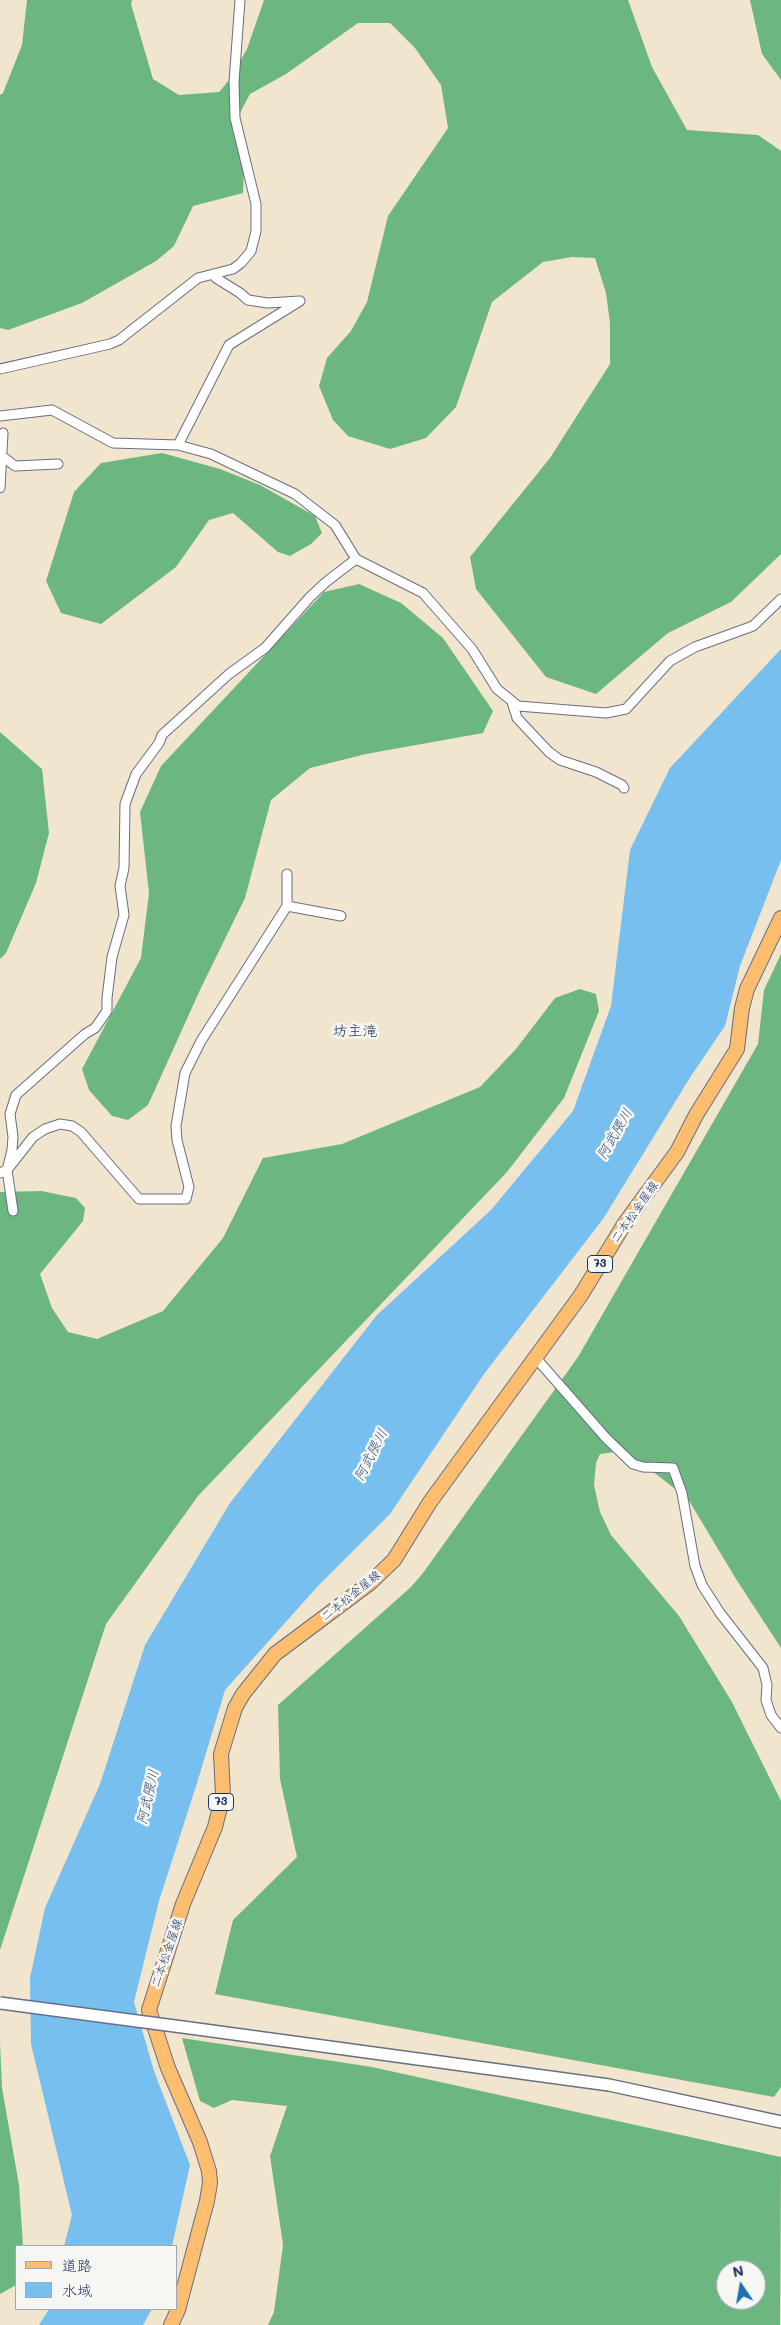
<!DOCTYPE html>
<html>
<head>
<meta charset="utf-8">
<style>
	body { margin:0 }
	#map { position:relative; width:781px; height:2325px; overflow:hidden; background:#f1e5ce; font-family:Mali,"Klee One",sans-serif }
	canvas { display:block }
	.legend { position:absolute; left:15px; top:2245px; width:162px; height:65px; box-sizing:border-box; background:#f6f6f2; border:1px solid #9ea6b7; margin:0; padding:6px 9px; list-style:none; font-size:15px; color:#1b2f5e }
	.legend li { display:flex; align-items:center; gap:10px; height:25px }
	.legend b { width:25px; border:1px solid #9ea6b7 }
	.north { position:absolute; left:716px; top:2260px; width:50px; height:50px; box-sizing:border-box; background:#f6f6f2; border:1px solid #9ea6b7; border-radius:50%; rotate:348deg; font-size:14px; font-weight:700; line-height:20px; text-align:center; color:#1b2f5e }
	.north::after { content:''; display:block; margin:auto; width:18px; height:22px; background:#1f6fb2; clip-path:polygon(50% 0,100% 100%,50% 72%,0 100%) }
</style>
</head>
<body>
<div id="map">
<canvas width="781" height="2325"></canvas>
<ul class="legend">
<li><b style="height:6px;background:#fcbd6f"></b>道路</li>
<li><b style="height:14px;background:#76bfef"></b>水域</li>
</ul>
<div class="north">N</div>
</div>
<script>
const g = document.querySelector('canvas').getContext('2d');
g.lineJoin = 'round';
function paint(path, color) {
  g.fillStyle = color;
  g.fill(path, 'evenodd');
}
function poly(rows) {
  const path = new Path2D();
  for (const r of rows) {
    path.moveTo(r[0], r[1]);
    for (let i = 2; i < r.length; i += 2) path.lineTo(r[i], r[i + 1]);
  }
  return path;
}
function trace(path, color, width, dash) {
  g.strokeStyle = color;
  g.lineWidth = width;
  g.lineCap = dash ? 'butt' : 'round';
  g.setLineDash(dash || []);
  g.stroke(path);
}
function drawText(font, color, halo, rows, align = 'center') {
  g.font = font + ' Mali,"Klee One",sans-serif';
  g.lineWidth = 5;
  g.setLineDash([]);
  g.textBaseline = 'middle';
  g.strokeStyle = halo;
  g.fillStyle = color;
  for (const [text, x, y, turn = 0] of rows) {
    g.save();
    g.translate(x, y);
    g.rotate((+turn || 0) * Math.PI / 180);
    g.textAlign = isNaN(turn) ? turn : align;
    if (halo) g.strokeText(text, 0, 0);
    g.fillText(text, 0, 0);
    g.restore();
  }
}
paint(poly([
	[27,0,132,0,131,4,153,79,179,95,219,92,230,79,247,49,264,0,628,0,652,67,687,130,758,135,781,151,781,554,731,602,668,633,596,694,546,677,476,589,470,557,550,458,610,364,610,323,606,293,595,258,572,257,543,262,492,302,456,407,426,438,390,449,348,436,333,420,319,386,327,358,351,331,367,302,388,216,448,128,441,85,415,48,390,23,358,23,286,74,250,94,232,128,244,169,243,193,193,206,174,246,156,261,82,303,8,330,0,328,0,95,3,93,22,45],
	[750,0,781,0,781,80,762,54],
	[162,453,220,469,260,485,315,516,322,533,311,544,290,556,278,552,233,513,209,520,176,567,101,624,61,613,46,581,74,492,101,463],
	[359,584,401,603,443,638,493,711,483,733,366,754,310,768,271,800,245,898,200,990,148,1105,128,1120,112,1116,89,1090,82,1069,141,958,149,893,140,812,161,766,324,592],
	[0,732,42,769,49,833,36,883,6,953,0,959],
	[781,954,781,1648,736,1579,688,1499,638,1460,615,1452,600,1454,596,1463,594,1485,600,1512,611,1535,679,1616,732,1702,781,1801,781,2087,774,2097,215,1994,233,1920,297,1857,280,1779,278,1705,411,1587,423,1573,578,1357,758,1044,764,990],
	[580,989,596,994,599,1011,564,1098,507,1172,198,1496,106,1624,0,1950,0,1192,41,1191,76,1198,85,1208,83,1221,40,1274,52,1308,68,1332,97,1339,163,1311,223,1238,263,1158,342,1144,480,1087,516,1049,555,998],
	[182,2038,372,2067,781,2157,780,2325,268,2325,274,2312,283,2245,270,2156,287,2106,232,2100,214,2108,200,2101],
	[726,2270,756,2270,756,2300,726,2300],
	[0,2042,2,2088,19,2185,23,2246,16,2246,16,2285,0,2294]
]), '#6cb780');
paint(poly([
	[781,649,781,860,740,966,725,1026,691,1076,603,1219,484,1374,390,1514,317,1587,225,1690,197,1783,159,1901,134,2002,154,2071,190,2165,172,2246,64,2246,72,2215,31,2044,30,1978,45,1908,100,1784,145,1645,230,1503,377,1315,491,1210,573,1111,611,1006,630,850,670,768],
	[49,2309,152,2309,143,2325,39,2325]
]), '#76bfef');
const minor = poly([
	[213,274,216,278,240,293,248,300,268,303,300,301],
	[0,369,110,344,119,340,198,278,233,269,241,263,251,251,256,231,256,204,235,118,234,82,240,0],
	[0,416,52,410,113,443,178,445,211,454,295,494,335,525,356,559,423,593,472,649,497,689,518,706,606,713,626,709,670,661,695,647,753,626,781,599],
	[178,445,229,345,300,301],
	[2,456,15,466,58,464],
	[0,488,3,433],
	[512,702,517,718,549,752,560,760,596,772,622,785,624,788],
	[287,906,341,916],
	[0,1173,7,1170,12,1150,13,1137,10,1114,16,1095,85,1034,95,1028,107,1011,107,998,112,957,124,915,120,886,124,868,125,804,136,774,159,743,162,735,229,674,265,648,310,597,326,582,356,559],
	[13,1211,7,1170,33,1137,45,1129,60,1124,72,1126,81,1132,139,1199,186,1199,189,1187,177,1140,176,1126,185,1073,201,1041,287,906,287,874],
	[535,1357,606,1438,633,1464,643,1467,673,1468,682,1493,695,1566,702,1585,720,1613,763,1668,767,1685,766,1700,771,1715,781,1728]
]);
const tertiary = poly([
	[190,2028,609,2085,781,2122]
]);
const primary = poly([
	[171,2325,178,2310,207,2201,210,2183,209,2171,200,2142,168,2068,149,2010,183,1904,215,1827,223,1795,221,1754,235,1708,243,1694,275,1654,370,1583,394,1560,430,1502,581,1295,625,1223,677,1152,696,1115,737,1049,742,1008,747,989,781,918]
]);
trace(minor, '#666f85', 11);
trace(tertiary, '#666f85', 14);
trace(primary, '#666f85', 16);
trace(minor, '#fff', 9);
trace(tertiary, '#fff', 11);
trace(primary, '#fcbd6f', 14);
const tertiaryBridge = poly([
	[0,2003,190,2028]
]);
trace(tertiaryBridge, '#666f85', 14, []);
trace(tertiaryBridge, '#fff', 11);
for (const [x, y, w] of [
	[600,1264,25],
	[221,1802,25]
]) {
  const box = new Path2D();
  box.roundRect(x - w / 2, y - 8.5, w, 17, 4);
  g.fillStyle = '#f6f6f2';
  g.fill(box);
  trace(box, '#1b2f5e', 1);
}
drawText('bold 11px', '#1b2f5e', null, [
	["73",600,1264],
	["73",221,1802]
]);
drawText('12px', '#1b2f5e', '#f6f6f2', [
	["二本松金屋線",635,1212,-55],
	["二本松金屋線",351,1596,-39],
	["二本松金屋線",167,1953,-71]
]);
drawText('italic 14px', '#325382', '#f6f6f2', [
	["阿武隈川",615,1134,-60],
	["阿武隈川",371,1455,-63],
	["阿武隈川",148,1797,-77]
]);
drawText('15px', '#1b2f5e', '#f6f6f2', [
	["坊主滝",355,1031]
]);
</script>
</body>
</html>
